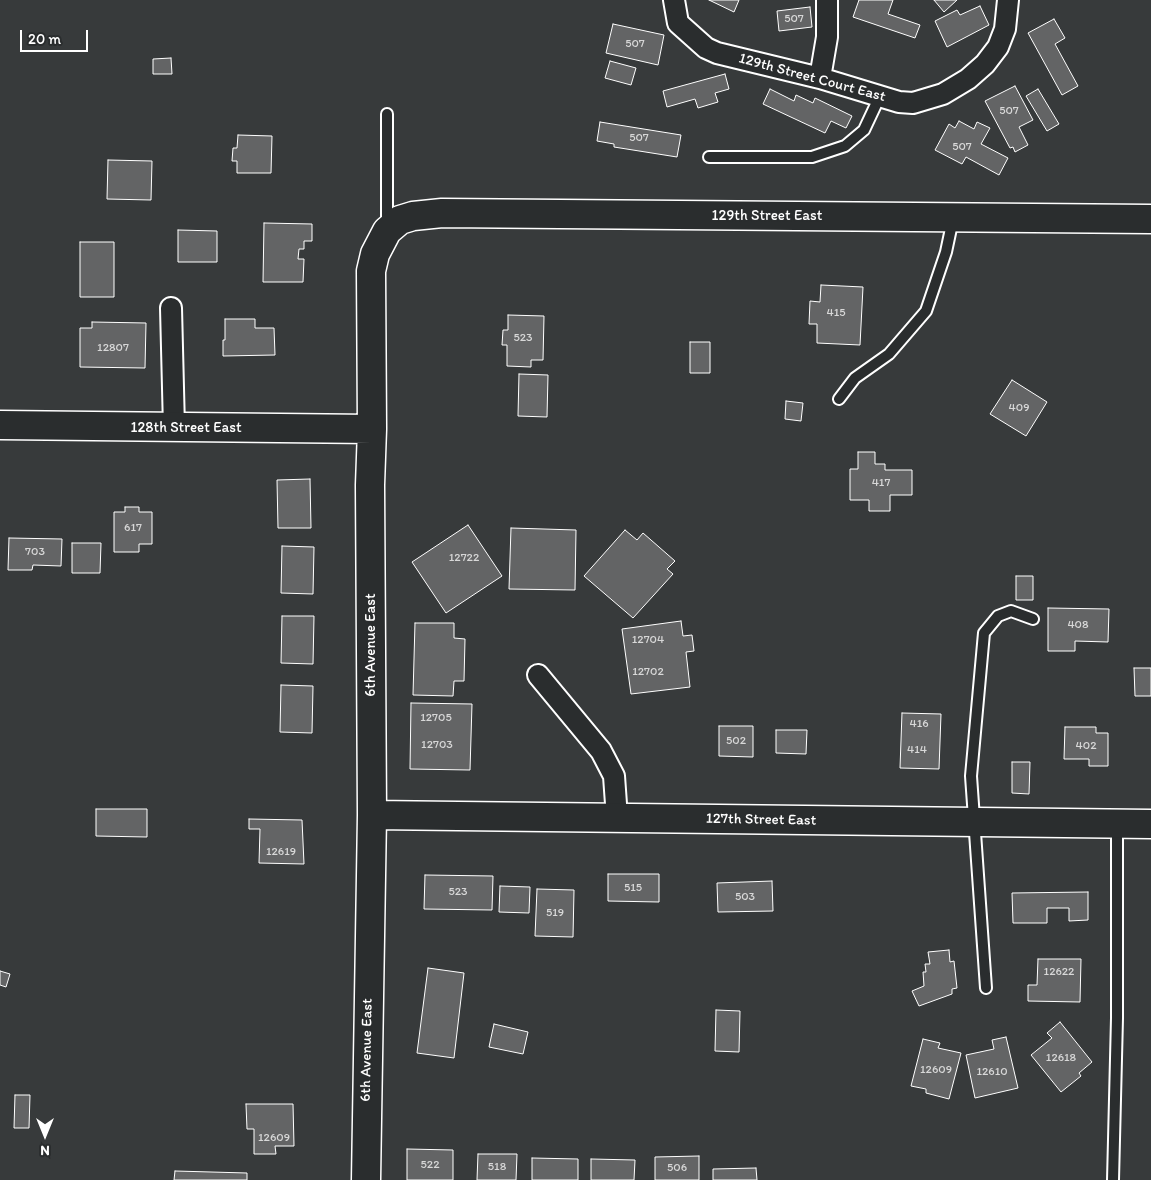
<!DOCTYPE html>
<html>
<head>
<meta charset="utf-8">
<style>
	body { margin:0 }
	#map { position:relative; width:1151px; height:1180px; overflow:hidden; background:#373a3b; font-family:Itim,sans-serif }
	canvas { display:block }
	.north { position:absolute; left:20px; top:1110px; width:50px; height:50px; -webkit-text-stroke:4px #2a2d2e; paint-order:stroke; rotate:180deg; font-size:14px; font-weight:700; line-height:20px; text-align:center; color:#fff }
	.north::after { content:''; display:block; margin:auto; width:18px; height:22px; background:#fff; clip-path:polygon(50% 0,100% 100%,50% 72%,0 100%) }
	.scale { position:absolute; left:20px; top:30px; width:68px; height:22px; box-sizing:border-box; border:2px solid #fff; border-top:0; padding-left:6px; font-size:15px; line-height:18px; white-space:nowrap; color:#fff; -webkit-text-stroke:4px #2a2d2e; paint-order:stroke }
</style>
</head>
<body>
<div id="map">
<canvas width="1151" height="1180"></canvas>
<div class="north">N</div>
<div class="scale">20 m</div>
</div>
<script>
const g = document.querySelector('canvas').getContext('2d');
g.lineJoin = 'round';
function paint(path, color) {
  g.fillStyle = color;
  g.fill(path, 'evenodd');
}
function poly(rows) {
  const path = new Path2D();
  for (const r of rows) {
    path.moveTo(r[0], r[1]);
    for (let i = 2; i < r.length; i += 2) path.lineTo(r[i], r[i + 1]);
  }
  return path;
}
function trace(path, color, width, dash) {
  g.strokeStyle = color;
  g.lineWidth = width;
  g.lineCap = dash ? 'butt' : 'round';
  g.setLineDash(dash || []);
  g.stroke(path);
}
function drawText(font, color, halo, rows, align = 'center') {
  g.font = font + ' Itim,sans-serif';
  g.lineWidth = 4;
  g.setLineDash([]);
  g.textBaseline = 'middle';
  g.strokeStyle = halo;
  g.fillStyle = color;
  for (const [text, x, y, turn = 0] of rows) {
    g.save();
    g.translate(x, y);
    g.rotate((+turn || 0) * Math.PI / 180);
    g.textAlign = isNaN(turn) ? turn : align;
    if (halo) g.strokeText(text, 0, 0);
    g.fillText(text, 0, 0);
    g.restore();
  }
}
const building = poly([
	[709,0,739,0,734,12,709,0],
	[859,0,893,0,888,14,920,25,915,38,853,17,859,0],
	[934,0,957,0,944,12,934,0],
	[980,6,989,25,947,47,935,21,957,10,960,15,980,6],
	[810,7,812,27,779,31,777,11,810,7],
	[1054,19,1065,38,1055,44,1078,86,1062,95,1028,33,1054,19],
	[613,24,664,35,658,65,606,53,613,24],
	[171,58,172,74,153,74,153,59,171,58],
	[610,61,636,68,631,85,605,78,610,61],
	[725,74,729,89,715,93,718,102,698,108,695,99,667,107,663,91,725,74],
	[1015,86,1033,120,1019,127,1028,145,1015,152,1013,147,1010,148,985,101,1015,86],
	[770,89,794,101,796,95,813,103,815,98,852,116,846,128,831,121,825,133,763,104,770,89],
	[1038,89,1059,124,1047,131,1026,96,1038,89],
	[959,121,974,129,977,122,990,128,981,144,1008,158,999,175,966,157,962,164,935,150,949,124,955,128,959,121],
	[600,122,681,135,677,157,614,147,614,144,597,141,600,122],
	[238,135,272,136,271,173,237,173,237,161,232,161,233,148,237,148,238,135],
	[108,160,152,161,151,200,107,199,108,160],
	[264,223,312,224,312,241,304,241,304,249,299,249,298,259,304,259,303,282,263,282,264,223],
	[178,230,217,231,217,262,178,262,178,230],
	[80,242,114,242,114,297,80,297,80,242],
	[821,285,863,287,860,345,817,343,817,324,809,324,810,301,820,302,821,285],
	[508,315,544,316,543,360,531,360,531,367,507,366,507,345,502,345,503,330,508,330,508,315],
	[225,319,255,319,255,328,274,328,275,355,223,356,223,340,225,340,225,319],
	[92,322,146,323,145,368,80,367,80,328,92,328,92,322],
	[690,342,710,342,710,373,690,373,690,342],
	[519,374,548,375,547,417,518,416,519,374],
	[1012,380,1047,402,1026,436,990,414,1012,380],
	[786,401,803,403,801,421,785,419,786,401],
	[858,452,875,452,875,464,885,464,885,470,912,470,912,495,890,495,890,511,869,511,869,500,850,500,850,469,858,469,858,452],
	[310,479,311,528,278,528,277,480,310,479],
	[125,507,139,507,139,512,152,512,152,544,139,544,139,552,114,552,114,512,125,512,125,507],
	[468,525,502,576,446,613,412,562,468,525],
	[511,528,576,530,575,590,509,589,511,528],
	[625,530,637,540,643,533,675,561,667,569,673,574,633,618,584,576,625,530],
	[9,538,62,539,61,566,33,565,32,570,8,570,9,538],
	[72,543,101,543,100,573,72,573,72,543],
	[282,546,314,547,313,594,281,593,282,546],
	[1016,576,1033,576,1033,600,1016,600,1016,576],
	[1048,608,1109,609,1108,642,1075,641,1075,651,1048,651,1048,608],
	[282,616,314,616,313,664,281,663,282,616],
	[681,621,683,636,692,635,694,651,686,652,690,687,631,694,622,629,681,621],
	[415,623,454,623,454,638,465,639,464,681,454,681,453,696,413,695,415,623],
	[1134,668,1151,668,1151,696,1135,696,1134,668],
	[281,685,313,686,312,733,280,732,281,685],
	[411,703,472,704,470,770,410,769,411,703],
	[902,713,941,714,939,769,900,768,902,713],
	[719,726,753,726,753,757,719,756,719,726],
	[1065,727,1096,727,1096,733,1108,733,1108,766,1089,766,1089,759,1064,759,1065,727],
	[776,730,807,730,806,754,776,753,776,730],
	[1012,762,1030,762,1029,794,1012,793,1012,762],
	[96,809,147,809,147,837,96,836,96,809],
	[249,819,302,820,304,864,259,863,260,829,249,829,249,819],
	[608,874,659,874,659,902,608,901,608,874],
	[425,875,493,876,492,910,424,909,425,875],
	[772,881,773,911,718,912,717,883,772,881],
	[500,886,530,887,529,913,499,912,500,886],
	[537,889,574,890,573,937,535,936,537,889],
	[1088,892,1088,920,1069,921,1069,908,1047,908,1047,923,1013,923,1012,893,1088,892],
	[949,950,950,962,954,961,957,988,952,989,952,994,919,1006,912,991,924,986,923,972,926,972,925,964,930,964,928,952,949,950],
	[1038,959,1081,959,1080,1002,1028,1001,1028,985,1037,985,1038,959],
	[428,968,464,973,454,1058,417,1053,428,968],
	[0,971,10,974,6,987,0,985,0,971],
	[716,1010,740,1011,739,1052,715,1051,716,1010],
	[1060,1022,1092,1062,1079,1073,1081,1076,1061,1092,1031,1055,1052,1038,1047,1033,1060,1022],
	[494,1024,528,1032,523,1054,489,1047,494,1024],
	[1006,1037,1018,1088,975,1098,966,1055,994,1049,992,1040,1006,1037],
	[923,1039,940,1043,938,1048,961,1053,949,1099,926,1093,926,1089,911,1086,923,1039],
	[15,1095,30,1095,29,1128,14,1128,15,1095],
	[246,1104,293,1104,294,1146,275,1146,276,1154,254,1154,254,1129,247,1129,246,1104],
	[407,1149,453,1150,453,1180,407,1180,407,1149],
	[478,1154,517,1154,516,1180,477,1180,478,1154],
	[699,1156,699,1180,655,1180,655,1157,699,1156],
	[532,1158,578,1159,578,1180,532,1180,532,1158],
	[591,1159,635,1160,634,1180,591,1180,591,1159],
	[756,1168,757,1180,713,1180,713,1169,756,1168],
	[175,1171,247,1173,247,1180,174,1180,175,1171]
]);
paint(building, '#636465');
trace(building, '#fff', 1);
const lane = poly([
	[387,114,387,225],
	[709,157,812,157,845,146,864,130,880,96],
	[839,399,855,378,889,354,926,311,946,252,953,219],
	[986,988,971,776,984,633,998,616,1011,611,1033,619],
	[1113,1180,1117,1018,1117,826]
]);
const street = poly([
	[674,0,678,23,706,48,717,53,820,78,899,102,913,103,943,94,968,79,985,64,998,47,1005,29,1008,0],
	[820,78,827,37,827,0],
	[171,308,174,428],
	[538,675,601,751,614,776,617,818]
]);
const secondary = poly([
	[0,425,372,429],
	[372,815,1151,824],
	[366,1180,372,815,370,485,372,429,371,271,375,254,387,231,400,220,413,216,442,213,1151,219]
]);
trace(lane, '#fff', 14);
trace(street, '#fff', 24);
trace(secondary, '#fff', 31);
trace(lane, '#2a2d2e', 10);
trace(street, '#2a2d2e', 20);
trace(secondary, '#2a2d2e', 28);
drawText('12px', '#d8d8d8', null, [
	["507",794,19],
	["507",635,44],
	["507",1009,111],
	["507",639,138],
	["507",962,147],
	["415",836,313],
	["523",523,338],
	["12807",113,348],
	["409",1019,408],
	["417",881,483],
	["617",133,528],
	["703",35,552],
	["12722",464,558],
	["408",1078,625],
	["12704",648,640],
	["12702",648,672],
	["12705",436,718],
	["416",919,724],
	["502",736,741],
	["12703",437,745],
	["402",1086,746],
	["414",917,750],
	["12619",281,852],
	["515",633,888],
	["523",458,892],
	["503",745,897],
	["519",555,913],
	["12622",1059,972],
	["12618",1061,1058],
	["12609",936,1070],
	["12610",992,1072],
	["12609",274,1138],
	["522",430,1165],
	["518",497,1167],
	["506",677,1168]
]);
drawText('15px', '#fff', '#2a2d2e', [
	["129th Street Court East",812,78,15],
	["129th Street East",767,216],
	["128th Street East",186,428],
	["6th Avenue East",371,645,-90],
	["127th Street East",761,820,1],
	["6th Avenue East",367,1050,-89]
]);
</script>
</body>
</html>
